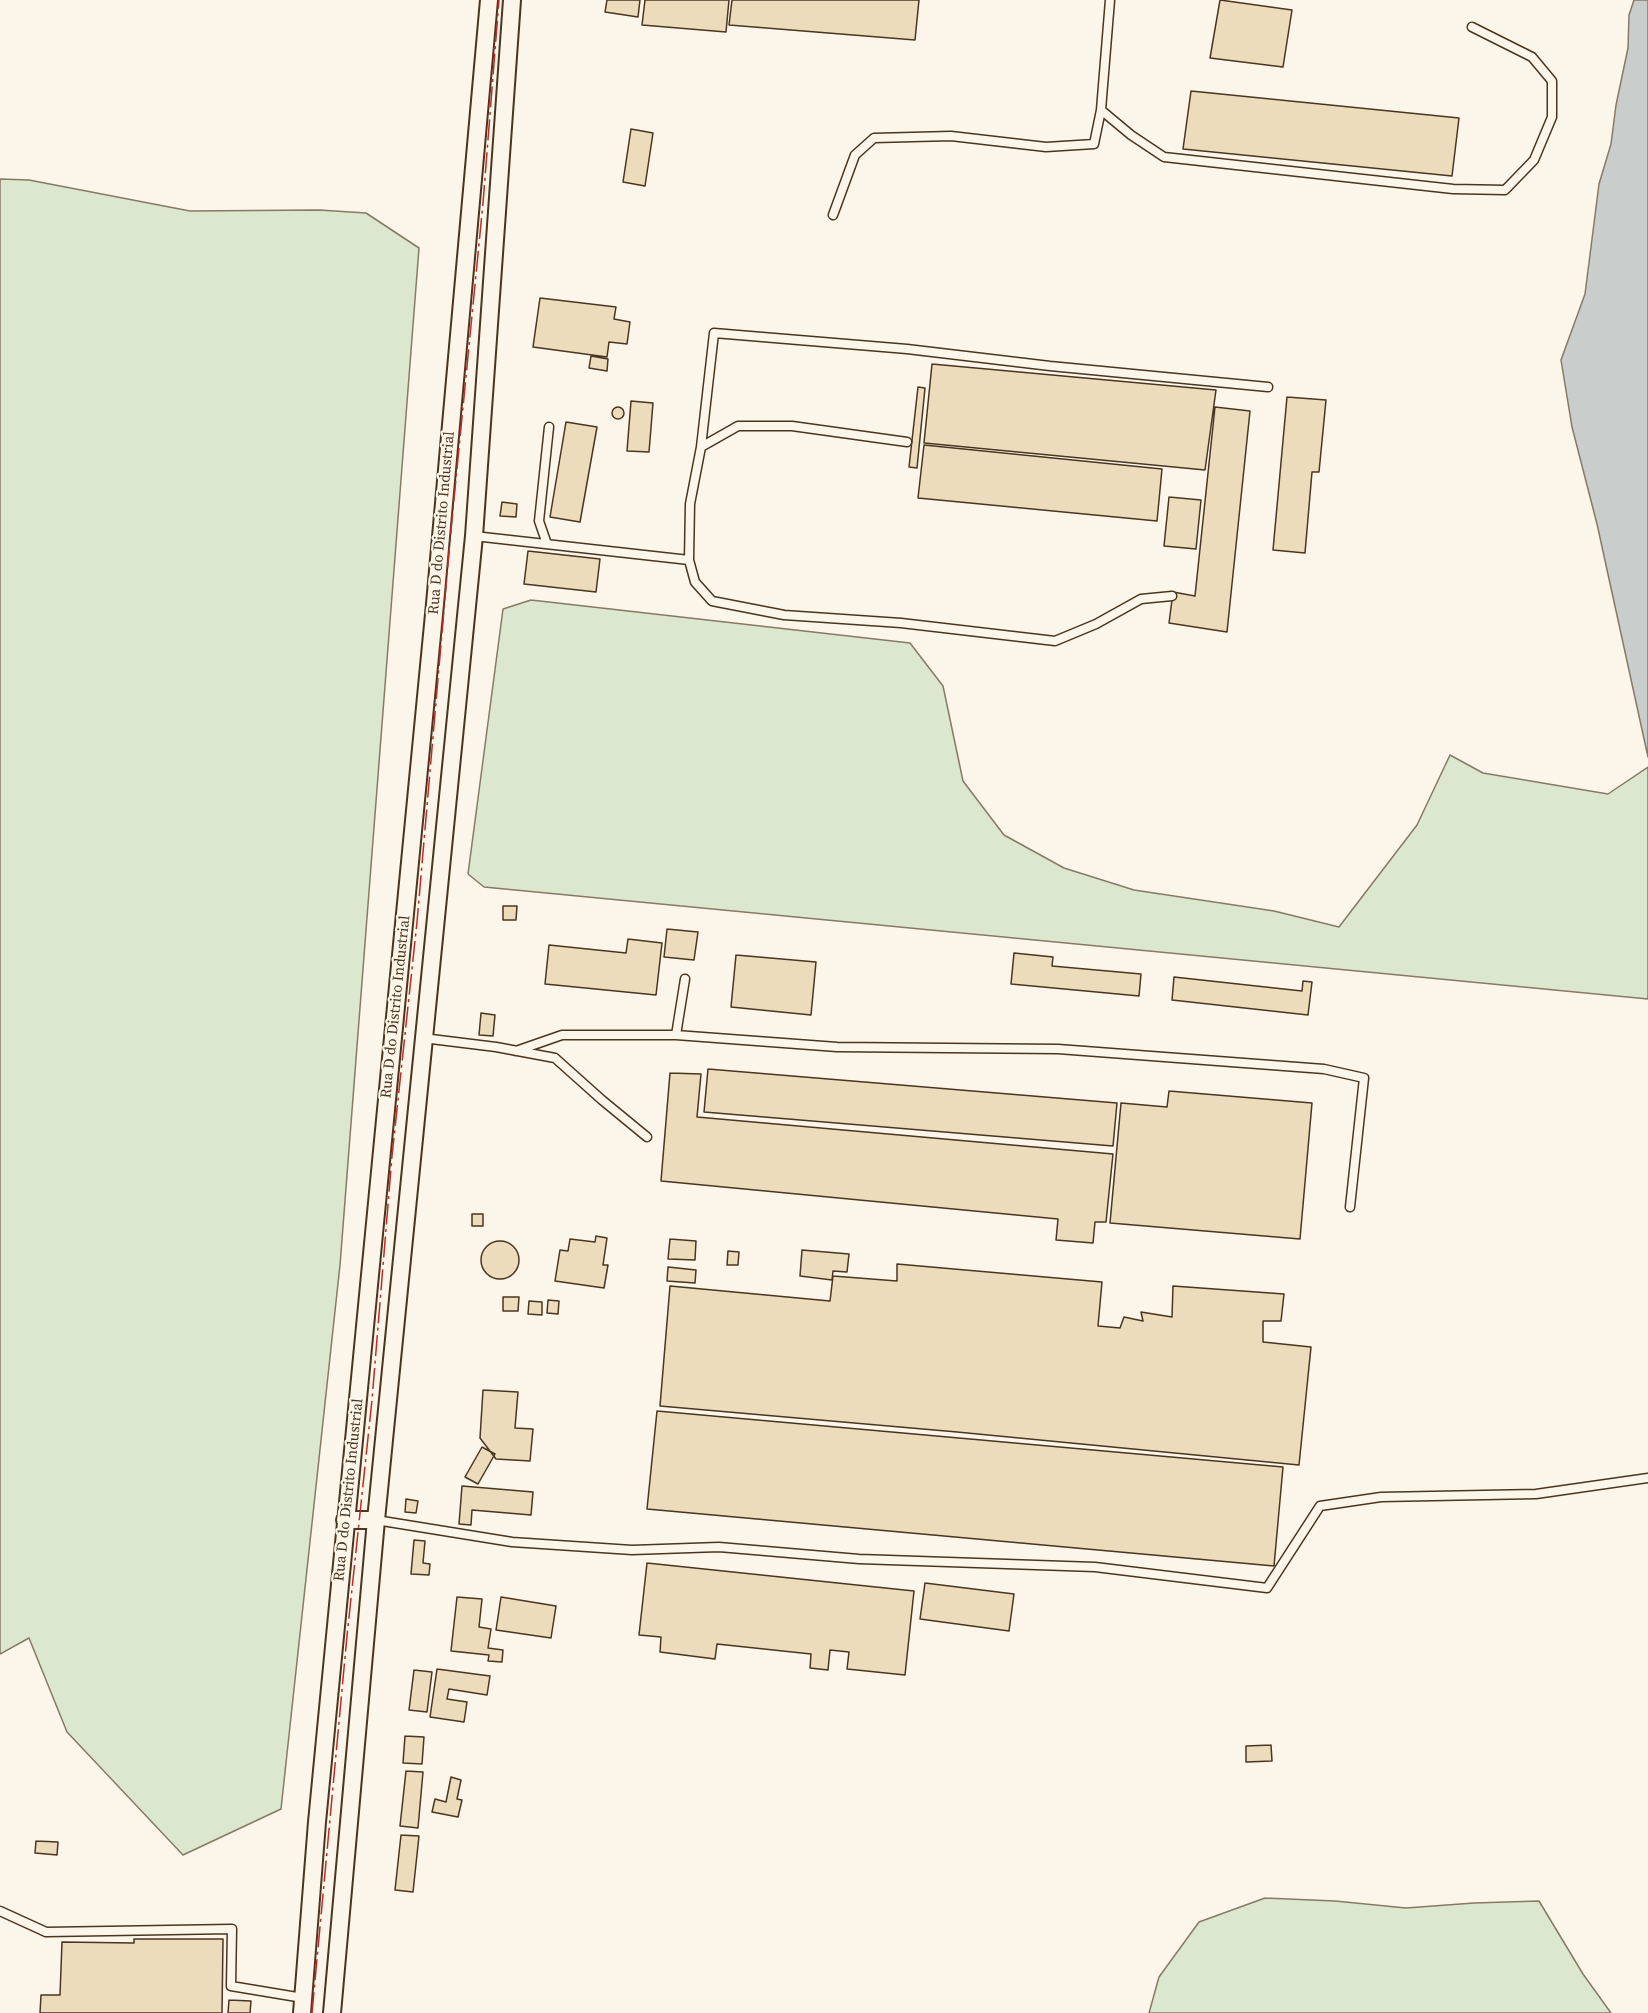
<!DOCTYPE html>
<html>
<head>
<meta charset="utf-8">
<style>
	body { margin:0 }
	canvas { display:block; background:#fbf6e9 }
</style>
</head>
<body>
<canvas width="1648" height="2013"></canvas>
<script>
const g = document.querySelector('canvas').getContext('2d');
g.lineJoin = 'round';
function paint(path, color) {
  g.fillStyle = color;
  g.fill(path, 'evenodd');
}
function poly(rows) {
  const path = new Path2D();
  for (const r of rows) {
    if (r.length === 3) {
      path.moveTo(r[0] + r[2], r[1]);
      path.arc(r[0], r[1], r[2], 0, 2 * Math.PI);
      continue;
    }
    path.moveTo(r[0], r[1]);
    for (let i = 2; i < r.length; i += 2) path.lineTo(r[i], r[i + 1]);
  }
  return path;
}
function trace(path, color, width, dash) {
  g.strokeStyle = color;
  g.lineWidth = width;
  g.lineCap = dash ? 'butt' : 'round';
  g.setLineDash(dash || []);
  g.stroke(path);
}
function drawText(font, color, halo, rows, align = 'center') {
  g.font = font + ' "Source Serif 4",serif';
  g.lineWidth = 4.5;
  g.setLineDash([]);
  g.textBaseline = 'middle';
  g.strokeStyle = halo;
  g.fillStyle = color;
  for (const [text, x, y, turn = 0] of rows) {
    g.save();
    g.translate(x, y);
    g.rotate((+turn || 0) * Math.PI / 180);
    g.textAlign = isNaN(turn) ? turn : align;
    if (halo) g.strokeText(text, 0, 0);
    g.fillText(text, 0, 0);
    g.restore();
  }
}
const green = poly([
	[0,179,29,180,190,211,319,210,366,213,419,248,340,1265,281,1809,183,1855,67,1732,29,1638,0,1654,0,179],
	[531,600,910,643,943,686,963,781,1004,835,1064,868,1134,890,1274,911,1339,927,1417,825,1450,755,1483,773,1608,794,1648,767,1648,999,484,887,468,874,503,609,531,600],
	[1265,1898,1335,1901,1406,1908,1474,1903,1539,1901,1583,1974,1611,2013,1149,2013,1159,1977,1199,1922,1265,1898]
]);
paint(green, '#dce7d0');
trace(green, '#887966', 1.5);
const water = poly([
	[1634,0,1648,0,1648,757,1597,524,1572,427,1561,360,1585,294,1599,184,1611,144,1616,105,1628,48,1629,15,1634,0]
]);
paint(water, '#c9cecd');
trace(water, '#887966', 1.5);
const building = poly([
	[607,0,640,0,638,17,605,12,607,0],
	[645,0,729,0,726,32,642,25,645,0],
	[732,0,919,0,915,40,729,25,732,0],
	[1220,0,1292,10,1283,67,1210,58,1220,0],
	[1191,91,1459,118,1452,176,1183,149,1191,91],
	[631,129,653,133,645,186,623,182,631,129],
	[540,298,616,307,614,319,630,322,627,344,609,342,607,357,533,347,540,298],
	[591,356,608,359,607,371,589,368,591,356],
	[932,364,1216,390,1205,470,924,443,932,364],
	[918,387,925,388,917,468,909,467,918,387],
	[1287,397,1326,400,1319,472,1312,472,1305,553,1273,550,1287,397],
	[631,401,653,403,649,452,627,451,631,401],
	[618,413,6],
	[1215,407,1250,411,1227,632,1169,623,1173,592,1195,596,1215,407],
	[566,422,597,427,580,522,550,517,566,422],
	[924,445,1162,469,1157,521,918,498,924,445],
	[1169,497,1201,500,1196,549,1164,546,1169,497],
	[502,502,517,504,516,517,500,516,502,502],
	[528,551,600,559,596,592,524,584,528,551],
	[503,906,517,906,516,920,503,920,503,906],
	[667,929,698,932,694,960,664,957,667,929],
	[628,939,662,943,656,995,545,984,549,945,626,953,628,939],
	[1014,953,1053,957,1052,966,1141,974,1139,996,1011,984,1014,953],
	[736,955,816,962,811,1015,731,1007,736,955],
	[1174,977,1302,991,1303,981,1312,982,1308,1015,1172,1000,1174,977],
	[481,1013,495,1015,493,1036,479,1035,481,1013],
	[708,1069,1117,1103,1113,1146,704,1112,708,1069],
	[670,1073,701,1074,697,1117,1113,1154,1106,1222,1095,1222,1093,1243,1056,1240,1058,1219,661,1181,670,1073],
	[1169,1091,1312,1103,1300,1239,1110,1223,1121,1103,1167,1107,1169,1091],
	[472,1214,483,1214,483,1226,472,1226,472,1214],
	[596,1236,607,1238,603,1265,608,1265,604,1288,555,1281,560,1250,568,1251,570,1239,595,1242,596,1236],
	[670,1239,696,1241,695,1260,668,1259,670,1239],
	[500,1260,19],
	[802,1250,849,1254,847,1272,833,1271,832,1280,800,1276,802,1250],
	[728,1251,739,1252,738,1265,727,1265,728,1251],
	[897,1264,1102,1282,1098,1326,1120,1328,1124,1317,1143,1321,1141,1312,1172,1317,1173,1286,1284,1294,1281,1321,1263,1321,1263,1342,1311,1347,1299,1465,957,1432,660,1406,670,1286,830,1301,833,1276,897,1281,897,1264],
	[668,1267,696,1270,695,1283,667,1281,668,1267],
	[503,1297,519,1297,518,1311,503,1311,503,1297],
	[548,1300,559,1301,558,1314,547,1313,548,1300],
	[529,1301,542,1302,542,1315,528,1314,529,1301],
	[483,1390,518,1392,515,1428,533,1429,530,1461,496,1459,480,1438,483,1390],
	[657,1411,1283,1467,1274,1566,647,1509,657,1411],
	[482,1447,495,1454,478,1484,465,1477,482,1447],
	[462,1486,533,1492,531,1515,472,1510,471,1525,459,1524,462,1486],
	[406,1499,418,1501,416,1513,405,1512,406,1499],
	[414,1540,425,1541,423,1563,430,1564,429,1575,411,1574,414,1540],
	[647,1563,914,1591,905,1675,847,1669,849,1652,830,1650,828,1670,810,1668,811,1654,717,1644,715,1659,660,1652,661,1637,639,1635,647,1563],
	[925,1583,1014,1594,1009,1631,920,1619,925,1583],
	[457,1597,482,1599,479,1627,491,1629,488,1648,503,1650,502,1662,488,1661,489,1655,451,1651,457,1597],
	[501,1597,556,1606,551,1638,496,1630,501,1597],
	[437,1669,490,1676,487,1695,449,1689,447,1699,467,1702,464,1722,430,1717,437,1669],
	[414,1670,432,1672,427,1712,409,1710,414,1670],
	[405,1736,424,1737,422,1764,403,1763,405,1736],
	[1271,1745,1272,1761,1246,1762,1246,1746,1271,1745],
	[406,1771,423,1772,418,1828,400,1826,406,1771],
	[451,1777,461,1780,457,1799,462,1800,458,1817,432,1812,435,1799,446,1802,451,1777],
	[401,1835,419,1836,413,1892,395,1890,401,1835],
	[36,1841,58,1842,57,1855,35,1853,36,1841],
	[134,1939,223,1939,222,2013,40,2013,41,1995,60,1995,62,1942,134,1943,134,1939],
	[229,2000,251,2001,250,2013,228,2013,229,2000]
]);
paint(building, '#ecdcbc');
trace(building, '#4a3520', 1.5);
const lane = poly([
	[1110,0,1101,110,1131,135,1164,157,1453,189,1505,190,1534,160,1552,117,1552,81,1532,57,1472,27],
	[833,215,855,155,874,138,951,136,1046,147,1094,144,1101,110],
	[701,447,714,333,907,349,1050,366,1268,387],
	[474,536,689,560,690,504,701,447,738,426,792,426,907,442],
	[547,544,539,521,549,427],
	[689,560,695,582,712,601,784,615,901,623,1055,641,1096,624,1141,599,1172,596],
	[676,1035,685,979],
	[423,1038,496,1047,555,1058,602,1100,647,1137],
	[516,1051,562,1035,676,1035,837,1047,1058,1049,1324,1069,1364,1078,1350,1207],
	[376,1520,512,1542,632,1550,719,1547,859,1559,1095,1567,1267,1588,1320,1506,1381,1497,1536,1494,1648,1478],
	[0,1911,46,1932,232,1929,231,1986,303,1998]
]);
const street = poly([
	[345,1520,376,1520],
	[302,2013,317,1822,435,604,489,0],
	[332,2013,376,1520,474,536,512,0]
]);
trace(lane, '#4a3520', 11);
trace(street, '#4a3520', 20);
trace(lane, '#fbf6e9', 8);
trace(street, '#fbf6e9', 16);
trace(poly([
	[312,2013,347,1636,372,1400,392,1156,417,922,450,540,483,203,499,0]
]), '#c62828', 1.5, [21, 4.5, 3, 4.5]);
drawText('15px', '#4a3520', '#fbf6e9', [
	["Rua D do Distrito Industrial",442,523,-85],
	["Rua D do Distrito Industrial",396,1007,-84],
	["Rua D do Distrito Industrial",349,1490,-84]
]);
</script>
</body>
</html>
